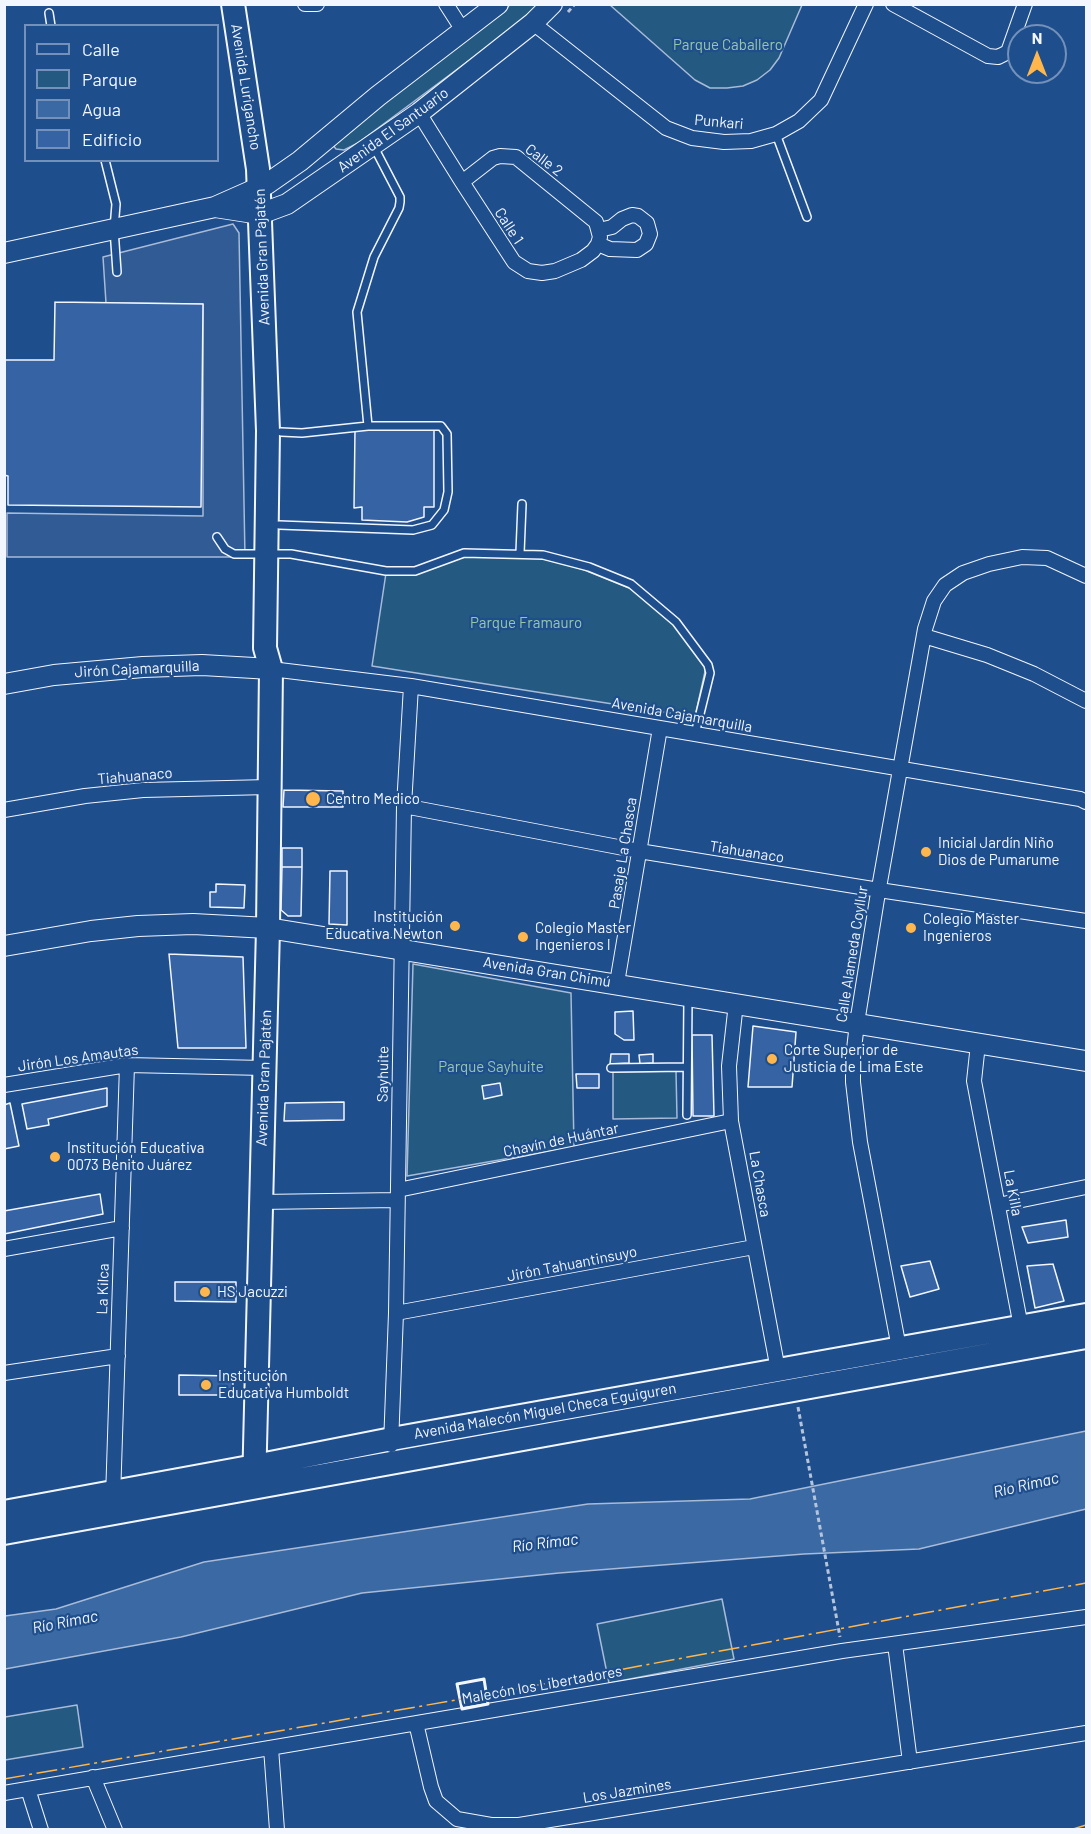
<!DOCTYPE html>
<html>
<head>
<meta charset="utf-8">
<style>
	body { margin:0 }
	#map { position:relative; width:1091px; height:1834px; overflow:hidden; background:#1f4e8c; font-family:Barlow,sans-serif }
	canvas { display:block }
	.frame { position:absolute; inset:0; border:6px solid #f2f6ff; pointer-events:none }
	.legend { position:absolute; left:24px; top:24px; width:195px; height:138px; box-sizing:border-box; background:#1f4e8c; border:2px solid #7391ba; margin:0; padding:8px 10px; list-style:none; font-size:18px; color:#f2f6ff }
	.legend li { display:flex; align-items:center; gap:12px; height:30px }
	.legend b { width:30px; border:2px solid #7391ba }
	.north { position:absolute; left:1007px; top:24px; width:60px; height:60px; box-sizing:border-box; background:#1f4e8c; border:2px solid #7391ba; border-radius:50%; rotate:0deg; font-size:16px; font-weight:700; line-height:24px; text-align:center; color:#f2f6ff }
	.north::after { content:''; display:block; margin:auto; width:21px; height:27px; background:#ffb74d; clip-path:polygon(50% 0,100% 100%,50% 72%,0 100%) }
</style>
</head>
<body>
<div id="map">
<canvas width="1091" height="1834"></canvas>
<div class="frame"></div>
<ul class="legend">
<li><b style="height:8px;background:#1f4e8c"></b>Calle</li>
<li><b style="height:16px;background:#245a82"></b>Parque</li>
<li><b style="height:16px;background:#3b69a3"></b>Agua</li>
<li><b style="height:16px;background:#3563a3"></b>Edificio</li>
</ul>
<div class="north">N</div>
</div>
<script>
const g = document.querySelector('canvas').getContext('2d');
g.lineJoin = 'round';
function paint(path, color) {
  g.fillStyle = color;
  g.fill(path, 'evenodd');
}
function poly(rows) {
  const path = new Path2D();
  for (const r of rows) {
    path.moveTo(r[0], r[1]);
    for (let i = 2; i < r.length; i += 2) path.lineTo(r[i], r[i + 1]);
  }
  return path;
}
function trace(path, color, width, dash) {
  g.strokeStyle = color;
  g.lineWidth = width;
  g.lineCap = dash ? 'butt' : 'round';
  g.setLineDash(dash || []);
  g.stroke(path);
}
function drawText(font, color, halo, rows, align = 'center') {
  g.font = font + ' Barlow,sans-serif';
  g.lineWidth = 4.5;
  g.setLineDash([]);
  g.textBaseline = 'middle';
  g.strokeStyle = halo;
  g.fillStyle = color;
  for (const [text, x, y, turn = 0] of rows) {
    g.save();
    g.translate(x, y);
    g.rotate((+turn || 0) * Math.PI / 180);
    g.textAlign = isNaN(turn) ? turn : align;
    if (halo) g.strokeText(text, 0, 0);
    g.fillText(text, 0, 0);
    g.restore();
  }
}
const green = poly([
	[510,5,538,5,514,27,358,143,344,150,336,149,332,144,510,5],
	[610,5,802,5,779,58,770,70,757,80,743,86,727,88,710,88,695,80,610,5],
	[461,555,540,558,582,569,634,590,673,621,706,667,695,717,372,666,386,573,399,574,461,555],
	[413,964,571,993,574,1147,407,1176,413,964],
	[676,1071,677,1118,613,1119,613,1072,676,1071],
	[722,1599,734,1659,609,1683,597,1624,722,1599],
	[77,1705,83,1747,5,1760,5,1717,77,1705]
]);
paint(green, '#245a82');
trace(green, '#a8bbd7', 1.5);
const parking = poly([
	[233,224,239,233,245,557,7,557,7,513,203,516,203,304,106,303,103,257,233,224]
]);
paint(parking, '#305b95');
trace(parking, '#a8bbd7', 1.5);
const water = poly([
	[1086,1431,1086,1509,919,1549,804,1554,559,1573,362,1593,181,1637,5,1669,5,1616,56,1609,204,1562,588,1504,750,1499,1086,1431]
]);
paint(water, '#3b69a3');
trace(water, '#a8bbd7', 1.5);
const building = poly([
	[55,302,203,304,201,507,8,505,8,476,4,475,4,360,54,360,55,302],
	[434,428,434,507,424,507,424,517,407,522,362,520,362,507,354,508,355,430,434,428],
	[284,790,343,791,343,807,283,807,284,790],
	[282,848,302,848,302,867,282,867,282,848],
	[282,867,302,867,301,916,288,916,281,910,282,867],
	[330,871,347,871,347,925,329,924,330,871],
	[216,884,245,885,244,908,210,907,210,892,216,892,216,884],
	[169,954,243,957,246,1048,178,1048,169,954],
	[633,1011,634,1040,624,1040,615,1034,615,1012,633,1011],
	[753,1026,796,1032,792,1087,748,1087,753,1026],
	[692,1035,712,1035,714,1116,693,1116,692,1035],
	[611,1054,629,1054,629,1063,610,1064,611,1054],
	[653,1054,653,1063,640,1064,639,1055,653,1054],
	[576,1074,599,1074,599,1088,577,1088,576,1074],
	[500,1083,502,1095,484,1099,482,1086,500,1083],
	[107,1088,107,1106,48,1119,49,1125,27,1129,22,1104,107,1088],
	[344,1102,344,1120,284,1121,285,1103,344,1102],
	[10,1103,19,1146,4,1149,4,1105,10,1103],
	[100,1194,103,1214,4,1234,4,1211,100,1194],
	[1066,1220,1068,1237,1028,1243,1022,1227,1066,1220],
	[930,1261,939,1289,910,1297,901,1266,930,1261],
	[1053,1264,1064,1301,1035,1308,1027,1266,1053,1264],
	[175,1282,236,1282,236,1302,175,1301,175,1282],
	[179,1375,233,1376,233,1395,179,1395,179,1375]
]);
paint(building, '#3563a3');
trace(building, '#f2f6ff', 1.5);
const lane = poly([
	[49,13,51,26],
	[776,134,807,217],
	[105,160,116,204,114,229,117,272],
	[368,426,357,312,374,257,399,208,400,202,400,197,374,147],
	[279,525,413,530,432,525,444,510,448,492,447,434,441,426,368,426,302,433,281,432],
	[217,537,225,549,234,554,291,554,386,571,415,571,464,553,543,555,589,567,631,584,676,622,708,665,710,673,695,734],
	[520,553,522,504],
	[611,1068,686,1067],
	[687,1115,688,998]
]);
const street = poly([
	[305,4,317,4],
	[446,4,464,32],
	[893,4,988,56,998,57,1008,52,1025,4],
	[533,23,666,128,692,138,724,142,751,141,776,134,799,121,821,100,866,4],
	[419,113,462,182,514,262,528,271,542,273,555,271,581,260,593,251,598,244,600,237,596,222,516,157,500,156,493,158,462,182],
	[598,244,610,249,637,250,646,244,650,234,647,223,638,216,632,215,622,219,612,227,599,230],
	[924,636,987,655,1034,674,1086,701],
	[271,669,411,686,1080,799,1086,802],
	[404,806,639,851,879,890,1086,921],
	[4,810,85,796,143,790,269,787],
	[617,983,660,728],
	[736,1003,729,1066,731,1121,778,1370],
	[978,1044,974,1081,1022,1332],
	[4,1085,127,1065,264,1068],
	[398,1190,731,1121],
	[260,1202,397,1200],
	[998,1205,1086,1187],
	[4,1249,122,1228],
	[396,1313,754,1247],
	[899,1348,860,1142,853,1082,853,1058,857,1023,877,899,925,629,934,601,945,585,963,573,989,564,1022,557,1047,558,1086,576],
	[4,1373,118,1356],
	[391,1445,396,1313,404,806,411,686],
	[113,1498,127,1065],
	[895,1644,910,1762],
	[416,1723,431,1787,436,1801,457,1819,491,1825,519,1825,1086,1733],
	[271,1748,277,1830],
	[93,1777,115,1830],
	[28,1789,41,1830],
	[4,1793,842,1651,1086,1617]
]);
const secondary = poly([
	[215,207,260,214,287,204,419,113,533,23,552,4],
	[4,253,215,207,267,184,300,161,378,96,498,4],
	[4,684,54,675,143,667,202,665,271,669],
	[4,946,91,931,138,926,193,924,268,928,1086,1061]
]);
const primary = poly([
	[233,4,258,169,268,431,265,648,271,669,268,928,254,1487],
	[4,1512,255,1466,392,1439,1086,1315],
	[4,1533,1086,1337]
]);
trace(lane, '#f2f6ff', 10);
trace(street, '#f2f6ff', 16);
trace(secondary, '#f2f6ff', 22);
trace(primary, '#f2f6ff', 26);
trace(poly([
	[568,12,575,4],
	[798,1407,840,1637]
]), '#b3c4dc', 3, [4.5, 3]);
trace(lane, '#1f4e8c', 7);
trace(street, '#1f4e8c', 14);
trace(secondary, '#1f4e8c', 20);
trace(primary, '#1f4e8c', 22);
trace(poly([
	[484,1679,488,1704,462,1709,457,1684,484,1679]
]), '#f2f6ff', 3);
trace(poly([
	[4,1779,473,1697,1086,1583],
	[1070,1830,1086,1825]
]), '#ffb74d', 1.5, [21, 4.5, 3, 4.5]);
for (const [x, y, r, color] of [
	[313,799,8,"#ffb74d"],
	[926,852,6,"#ffb74d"],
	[455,926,6,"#ffb74d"],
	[911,928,6,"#ffb74d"],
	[523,937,6,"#ffb74d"],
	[772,1059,6,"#ffb74d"],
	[55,1157,6,"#ffb74d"],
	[205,1292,6,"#ffb74d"],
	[206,1385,6,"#ffb74d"]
]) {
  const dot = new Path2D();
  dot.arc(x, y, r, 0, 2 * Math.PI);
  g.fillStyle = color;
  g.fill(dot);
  trace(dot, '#1f4e8c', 2);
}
drawText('15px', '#97c8a6', '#1f4e8c', [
	["Parque Caballero",728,45],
	["Parque Framauro",526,623],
	["Parque Sayhuite",491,1067]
]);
drawText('15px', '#f2f6ff', '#1f4e8c', [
	["Avenida Lurigancho",246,87,81],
	["Punkari",719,122,5],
	["Avenida El Santuario",393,130,-36],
	["Calle 2",544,160,37],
	["Calle 1",509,226,57],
	["Avenida Gran Pajatén",262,257,-92],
	["Jirón Cajamarquilla",137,669,-3],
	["Avenida Cajamarquilla",682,715,10],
	["Tiahuanaco",135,776,-5],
	["Tiahuanaco",747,852,9],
	["Pasaje La Chasca",623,853,-81],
	["Calle Alameda Coyllur",852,954,-81],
	["Avenida Gran Chimú",547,972,9],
	["Jirón Los Amautas",78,1058,-8],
	["Sayhuite",383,1074,-89],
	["Avenida Gran Pajatén",264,1078,-88],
	["Chavín de Huántar",561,1140,-12],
	["La Chasca",760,1184,80],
	["La Killa",1013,1193,79],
	["Jirón Tahuantinsuyo",572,1264,-11],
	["La Kilca",103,1289,-88],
	["Avenida Malecón Miguel Checa Eguiguren",545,1411,-10],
	["Malecón los Libertadores",542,1685,-10],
	["Los Jazmines",627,1791,-9]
]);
drawText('15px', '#f2f6ff', '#1f4e8c', [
	["Centro Medico",326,799],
	["Inicial Jardín Niño",938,843],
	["Dios de Pumarume",938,860],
	["Institución",443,917,"right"],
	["Educativa Newton",443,934,"right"],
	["Colegio Master",923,919],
	["Ingenieros",923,936],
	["Colegio Master",535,928],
	["Ingenieros I",535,945],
	["Corte Superior de",784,1050],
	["Justicia de Lima Este",784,1067],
	["Institución Educativa",67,1148],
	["0073 Benito Juárez",67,1165],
	["HS Jacuzzi",217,1292],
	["Institución",218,1376],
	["Educativa Humboldt",218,1393]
], 'left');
drawText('italic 16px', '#f2f6ff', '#1f4e8c', [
	["Río Rímac",1026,1485,-13],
	["Río Rímac",545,1543,-7],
	["Río Rímac",65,1622,-11]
]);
</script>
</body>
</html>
